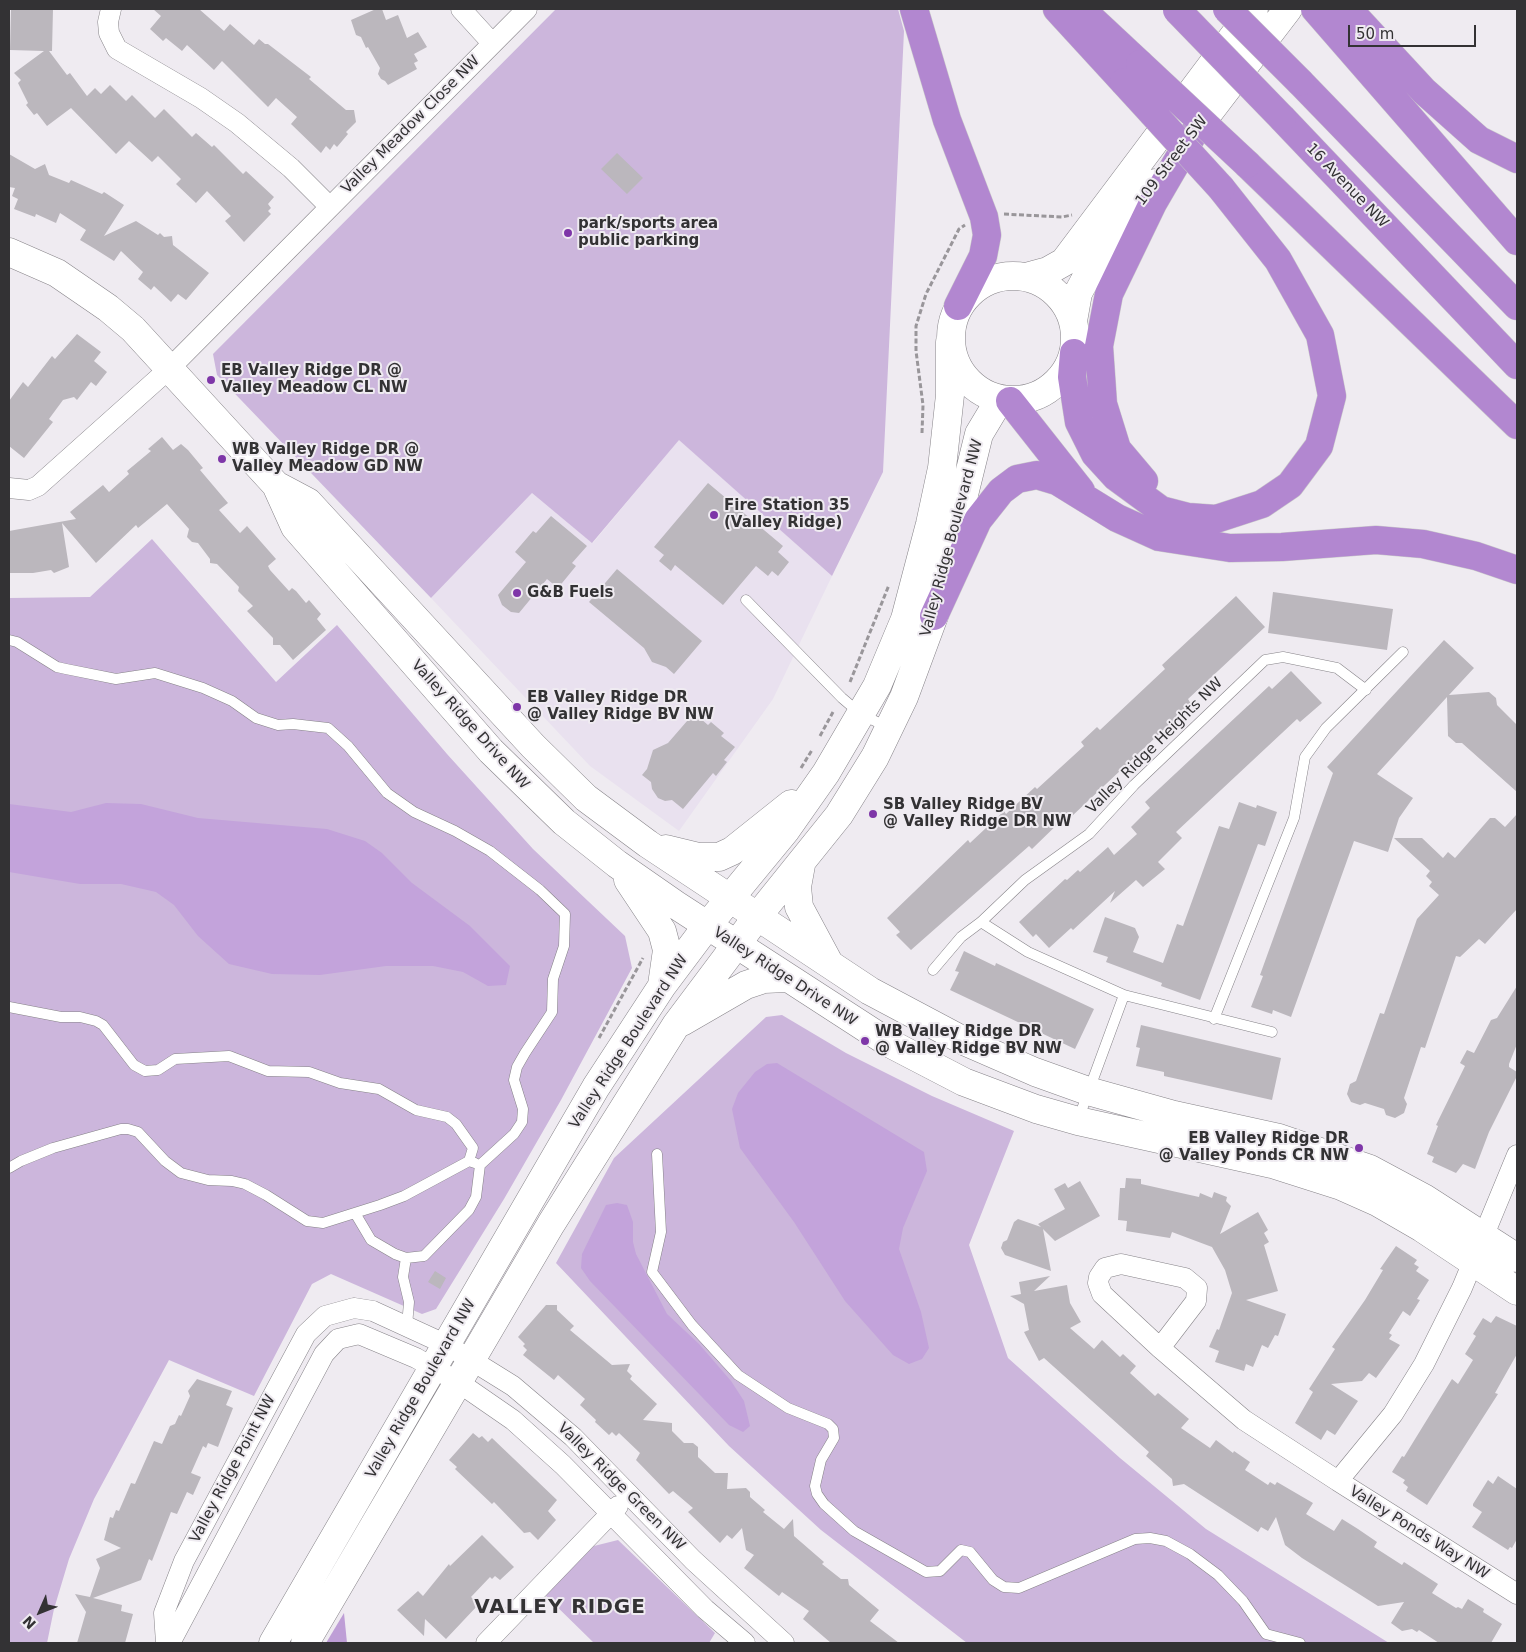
<!DOCTYPE html>
<html>
<head>
<meta charset="utf-8">
<style>
	body { margin:0 }
	#map { position:relative; width:1526px; height:1652px; overflow:hidden; background:#efebf1; font-family:"DejaVu Sans",sans-serif }
	canvas { display:block }
	.frame { position:absolute; inset:0; border:10px solid #333234; pointer-events:none }
	.north { position:absolute; left:15px; top:1587px; width:50px; height:50px; -webkit-text-stroke:4px #efebf1; paint-order:stroke; rotate:226deg; font-size:14px; font-weight:700; line-height:20px; text-align:center; color:#333234 }
	.north::after { content:''; display:block; margin:auto; width:18px; height:22px; background:#333234; clip-path:polygon(50% 0,100% 100%,50% 72%,0 100%) }
	.scale { position:absolute; left:1348px; top:25px; width:128px; height:22px; box-sizing:border-box; border:2px solid #333234; border-top:0; padding-left:6px; font-size:15px; line-height:18px; white-space:nowrap; color:#333234; -webkit-text-stroke:4px #efebf1; paint-order:stroke }
</style>
</head>
<body>
<div id="map">
<canvas width="1526" height="1652"></canvas>
<div class="frame"></div>
<div class="north">N</div>
<div class="scale">50 m</div>
</div>
<script>
const g = document.querySelector('canvas').getContext('2d');
g.lineJoin = 'round';
function paint(path, color) {
  g.fillStyle = color;
  g.fill(path, 'evenodd');
}
function poly(rows) {
  const path = new Path2D();
  for (const r of rows) {
    if (r.length === 3) {
      path.moveTo(r[0] + r[2], r[1]);
      path.arc(r[0], r[1], r[2], 0, 2 * Math.PI);
      continue;
    }
    path.moveTo(r[0], r[1]);
    for (let i = 2; i < r.length; i += 2) path.lineTo(r[i], r[i + 1]);
  }
  return path;
}
function trace(path, color, width, dash) {
  g.strokeStyle = color;
  g.lineWidth = width;
  g.lineCap = dash ? 'butt' : 'round';
  g.setLineDash(dash || []);
  g.stroke(path);
}
function drawText(font, color, halo, rows, align = 'center') {
  g.font = font + ' "DejaVu Sans",sans-serif';
  g.lineWidth = 4;
  g.setLineDash([]);
  g.textBaseline = 'middle';
  g.strokeStyle = halo;
  g.fillStyle = color;
  for (const [text, x, y, turn = 0] of rows) {
    g.save();
    g.translate(x, y);
    g.rotate((+turn || 0) * Math.PI / 180);
    g.textAlign = isNaN(turn) ? turn : align;
    if (halo) g.strokeText(text, 0, 0);
    g.fillText(text, 0, 0);
    g.restore();
  }
}
paint(poly([
	[679,439,832,576,773,699,679,831,590,766,431,598,532,493,593,543]
]), '#e9e1ef');
paint(poly([
	[556,9,898,9,904,31,883,472,832,576,679,440,592,543,532,493,431,598,217,375,213,354],
	[152,539,276,682,337,625,447,754,533,849,625,936,632,968,561,1100,504,1199,436,1309,422,1314,331,1274,312,1284,254,1396,169,1360,94,1499,69,1559,54,1609,47,1643,9,1643,9,598,90,597],
	[782,1015,846,1053,932,1096,1014,1131,969,1245,1008,1358,1120,1458,1206,1529,1389,1643,967,1643,821,1530,729,1446,556,1263,614,1158,766,1017],
	[618,1540,715,1633,709,1643,594,1643,545,1595,594,1546]
]), '#ccb6dc');
paint(poly([
	[344,1613,347,1643,326,1643]
]), '#be9ed6');
paint(poly([
	[106,803,141,804,198,818,327,829,365,841,382,853,412,883,470,926,510,966,506,985,488,986,463,972,433,966,386,966,320,975,272,974,229,964,198,936,174,905,156,892,121,884,80,884,9,872,9,804,71,812],
	[777,1063,924,1152,927,1171,903,1228,899,1249,921,1312,929,1348,922,1359,909,1364,893,1355,845,1301,794,1222,740,1148,732,1109,738,1093,755,1072,767,1064],
	[617,1203,627,1205,633,1222,633,1242,636,1254,667,1314,699,1344,731,1381,744,1401,750,1426,743,1432,729,1425,590,1281,581,1268,582,1254,606,1205]
]), '#c3a3db');
paint(poly([
	[11,9,53,9,52,51,49,51,67,75,70,73,87,96,95,88,101,94,110,85,126,101,132,95,155,118,164,109,192,137,196,133,212,147,214,145,243,174,246,171,274,197,268,204,271,208,268,211,271,214,244,242,225,221,231,216,207,191,196,203,176,184,181,179,158,156,152,162,129,141,116,154,71,108,47,126,37,113,34,115,26,105,28,103,18,83,21,80,14,73,44,51,10,50],
	[153,9,199,9,224,31,230,24,254,45,259,39,265,44,268,44,311,77,309,79,346,110,354,110,356,122,346,132,348,134,337,147,334,144,330,150,326,146,321,153,291,124,297,117,276,98,268,107,222,61,214,70,187,45,182,51,166,38,163,41,150,29,161,16],
	[376,9,382,9,386,20,398,15,407,38,418,32,427,47,414,54,418,61,414,63,417,69,388,85,385,81,381,79,378,74,380,68,368,47,366,48,361,37,356,35,351,20],
	[617,153,643,178,627,194,601,169],
	[9,154,35,169,45,164,49,175,69,183,71,180,102,194,104,192,124,205,104,236,136,221,158,235,160,233,164,237,172,236,173,245,209,273,186,300,178,294,171,302,154,286,151,290,138,279,143,272,121,251,114,261,95,249,80,240,86,230,60,213,56,223,36,214,35,217,14,209,18,199,12,196,15,188,9,187],
	[77,334,101,352,94,361,107,372,96,386,91,382,77,400,74,397,63,400,49,419,53,422,24,458,9,446,9,401,23,382,28,387,52,356,55,359],
	[162,437,173,450,181,444,188,450,203,468,200,470,228,503,219,510,240,533,247,526,276,559,268,566,270,570,289,591,292,588,296,591,306,603,309,600,321,614,317,619,326,630,293,660,280,645,273,645,273,638,247,611,253,606,238,591,239,587,217,564,210,563,210,559,198,543,192,542,187,537,189,529,167,504,138,528,136,525,96,563,62,523,69,567,54,573,51,570,33,573,9,573,9,531,76,519,70,512,103,485,109,492,129,474,127,471,151,451,148,449],
	[708,483,783,546,778,552,789,562,778,576,772,571,768,576,756,566,723,605,675,565,671,571,659,561,664,555,654,547],
	[551,516,587,546,572,563,576,566,558,588,547,579,519,613,511,612,502,605,498,595,526,562,515,552,533,531,536,533],
	[617,569,702,641,674,674,666,667,652,662,644,648,589,602],
	[1273,592,1393,609,1387,650,1268,633],
	[1236,596,1265,627,1188,699,1191,704,1071,817,1067,815,1032,849,1029,846,911,950,896,935,900,932,887,918,968,840,970,843,1004,811,1006,814,1035,787,1037,789,1084,746,1081,742,1097,727,1100,730,1165,669,1162,665],
	[1444,640,1474,668,1449,695,1489,692,1496,698,1497,705,1517,725,1517,792,1462,743,1456,743,1448,736,1447,697,1377,774,1413,798,1399,818,1388,852,1354,841,1291,1017,1273,1010,1272,1014,1251,1007,1263,976,1260,975,1333,773,1327,767],
	[1291,671,1322,703,1300,722,1297,719,1176,832,1182,838,1158,862,1165,869,1143,887,1136,880,1110,903,1115,891,1073,930,1071,928,1049,948,1036,934,1033,937,1019,922,1065,879,1067,880,1078,870,1080,872,1108,847,1114,855,1137,834,1131,827,1150,808,1145,802,1269,686,1272,689],
	[694,713,708,725,711,722,724,733,721,736,735,747,724,760,727,762,716,776,713,773,683,809,672,800,665,801,658,798,652,789,651,782,642,775,647,769,653,750,668,743],
	[1239,802,1256,808,1257,805,1277,812,1265,846,1258,844,1200,1000,1161,986,1162,983,1106,962,1108,957,1093,952,1105,917,1135,928,1139,937,1133,952,1163,963,1177,924,1183,926,1219,826,1229,829],
	[1517,814,1517,909,1485,944,1479,939,1460,957,1456,956,1425,1048,1421,1047,1404,1098,1407,1104,1404,1113,1395,1118,1386,1115,1384,1109,1365,1103,1360,1105,1351,1102,1347,1094,1350,1084,1356,1081,1380,1013,1384,1014,1417,919,1439,895,1429,886,1432,882,1426,876,1430,871,1394,838,1422,838,1443,858,1448,852,1455,858,1490,818,1495,818,1505,827],
	[964,951,995,966,996,963,1094,1009,1075,1049,950,990,959,972,955,971],
	[1517,986,1517,1044,1509,1064,1509,1067,1517,1072,1517,1076,1489,1132,1475,1169,1463,1164,1456,1173,1432,1162,1434,1157,1427,1154,1438,1126,1436,1125,1465,1066,1460,1063,1467,1050,1474,1053,1491,1020,1497,1018],
	[1141,1025,1281,1058,1272,1100,1164,1076,1164,1072,1136,1066,1140,1048,1136,1047],
	[1126,1178,1141,1179,1141,1184,1199,1197,1200,1193,1212,1198,1214,1192,1227,1197,1226,1201,1231,1206,1220,1234,1258,1212,1268,1230,1264,1233,1269,1242,1264,1245,1278,1291,1246,1300,1286,1314,1278,1336,1275,1335,1268,1348,1262,1345,1253,1367,1246,1364,1244,1371,1215,1362,1219,1351,1209,1347,1217,1329,1219,1330,1232,1293,1225,1270,1212,1247,1172,1232,1170,1238,1126,1231,1127,1221,1118,1220,1120,1188,1125,1188],
	[1080,1181,1100,1216,1055,1241,1043,1229,1051,1271,1005,1255,1001,1248,1003,1242,1007,1240,1014,1222,1018,1219,1041,1227,1038,1224,1065,1209,1054,1189,1065,1183,1068,1188],
	[1396,1246,1417,1260,1414,1264,1419,1267,1416,1271,1429,1280,1417,1299,1420,1300,1410,1316,1403,1311,1389,1333,1392,1335,1389,1339,1400,1345,1376,1378,1369,1373,1362,1381,1331,1384,1358,1401,1335,1435,1327,1430,1321,1440,1295,1423,1313,1392,1309,1389,1335,1349,1332,1347,1365,1300,1383,1270,1380,1269],
	[435,1271,446,1278,440,1289,428,1282],
	[1050,1276,1034,1291,1067,1285,1070,1303,1081,1322,1070,1328,1094,1349,1102,1340,1120,1357,1123,1354,1136,1366,1130,1373,1155,1396,1158,1393,1189,1419,1181,1428,1210,1448,1216,1440,1233,1453,1234,1451,1250,1462,1245,1470,1268,1485,1270,1482,1275,1485,1277,1482,1313,1503,1306,1514,1334,1531,1342,1519,1358,1529,1377,1542,1374,1547,1402,1565,1404,1562,1438,1584,1432,1593,1456,1608,1458,1607,1462,1609,1468,1599,1484,1609,1483,1612,1502,1624,1491,1643,1439,1643,1419,1630,1417,1632,1412,1629,1402,1631,1391,1623,1404,1602,1378,1606,1302,1558,1285,1545,1276,1517,1268,1531,1261,1527,1258,1532,1184,1484,1173,1486,1172,1479,1146,1456,1149,1452,1044,1358,1039,1361,1024,1332,1029,1330,1024,1304,1010,1296,1021,1294,1019,1282],
	[546,1305,557,1305,557,1310,574,1326,570,1330,612,1365,630,1364,627,1371,632,1376,630,1379,657,1404,643,1420,672,1423,672,1431,684,1443,693,1443,698,1447,698,1457,715,1473,728,1473,727,1489,746,1488,750,1492,750,1497,765,1510,763,1512,784,1529,793,1519,794,1536,824,1562,822,1564,841,1579,848,1579,849,1585,879,1610,870,1621,899,1643,831,1643,803,1619,809,1611,782,1592,779,1596,744,1568,754,1555,746,1550,742,1528,732,1539,727,1535,720,1543,688,1512,693,1508,673,1491,669,1494,636,1460,640,1453,619,1433,616,1436,612,1432,609,1435,595,1422,596,1420,580,1405,585,1399,558,1375,554,1380,523,1355,527,1350,523,1346,525,1344,518,1337],
	[1496,1316,1517,1326,1517,1354,1495,1393,1498,1394,1427,1505,1406,1491,1408,1487,1403,1483,1405,1480,1392,1472,1402,1456,1404,1457,1452,1379,1458,1384,1473,1360,1465,1354,1476,1336,1473,1334,1483,1318,1491,1323],
	[197,1379,232,1391,226,1405,233,1408,218,1447,208,1443,206,1448,203,1446,191,1473,201,1477,193,1495,187,1492,177,1514,171,1512,152,1561,149,1559,141,1580,93,1598,122,1605,121,1611,133,1614,125,1643,77,1643,86,1612,75,1594,90,1597,100,1568,96,1559,121,1548,104,1540,110,1517,113,1518,116,1510,119,1511,131,1483,135,1484,154,1441,162,1444,170,1426,175,1424,179,1415,181,1416,190,1396,188,1391],
	[473,1433,479,1438,482,1436,488,1442,492,1438,557,1500,548,1511,556,1520,538,1540,530,1532,524,1533,494,1502,492,1504,455,1469,457,1467,449,1460],
	[1498,1476,1517,1489,1517,1539,1512,1548,1510,1547,1508,1550,1472,1527,1482,1512,1473,1506,1473,1504,1488,1480,1493,1484],
	[482,1535,514,1567,500,1580,495,1576,492,1579,490,1577,471,1597,479,1604,446,1639,425,1619,424,1636,397,1610,418,1591,423,1596,449,1564,450,1566]
]), '#bbb7bd');
const lane = poly([
	[746,600,842,698,862,715,888,727],
	[9,640,17,642,57,667,66,669,116,679,155,673,203,688,232,701,256,718,278,725,293,724,328,728,348,746,387,793,414,812,455,831,490,851,540,890,565,914,564,946,553,979,552,1012,525,1053,517,1067,514,1080,523,1109,522,1122,514,1134,480,1165,476,1197,469,1210,424,1256,406,1258,403,1277,409,1302,407,1326],
	[981,922,1028,952,1124,995,1272,1032],
	[933,970,961,937,981,922,1025,880,1089,834,1134,785,1265,660,1283,657,1337,668,1366,690],
	[9,1007,61,1017,80,1017,96,1021,103,1025,134,1065,145,1071,158,1070,175,1059,229,1056,268,1071,309,1072,340,1083,379,1089,416,1110,447,1117,456,1124,473,1148,469,1161],
	[1214,1019,1294,818,1305,757,1326,728,1403,652],
	[1078,1120,1124,995],
	[657,1154,661,1232,652,1272,692,1325,738,1375,788,1408,828,1424,833,1429,834,1438,821,1460,815,1486,817,1494,824,1504,854,1531,926,1572,940,1571,961,1550,970,1552,993,1580,1004,1587,1019,1588,1135,1539,1150,1538,1166,1541,1190,1554,1218,1575,1243,1601,1266,1634,1300,1643],
	[9,1168,21,1161,53,1148,121,1129,128,1129,138,1132,165,1161,181,1173,208,1180,232,1181,245,1184,266,1195,307,1221,323,1223,380,1205,404,1196,469,1161,475,1163],
	[355,1213,371,1240,395,1254,406,1258]
]);
const street = poly([
	[111,9,108,22,109,33,117,49,201,98,237,123,291,168,330,207],
	[461,9,492,43],
	[9,488,29,490,38,486,170,368,527,9],
	[1517,1155,1462,1288,1424,1364,1393,1414,1338,1481,1517,1594],
	[1160,1348,1196,1301,1197,1288,1185,1278,1121,1264,1105,1268,1099,1277,1098,1283,1102,1294,1160,1348,1244,1420,1338,1481],
	[166,1643,164,1613,184,1561,306,1334,325,1316,354,1308,373,1311,447,1345,513,1386,573,1437,693,1560,784,1643],
	[170,1643,324,1354,338,1339,359,1334,416,1358,458,1382,513,1420,563,1465,705,1609,745,1643],
	[486,1643,618,1506]
]);
const secondary = poly([
	[1187,141,1288,9],
	[9,252,57,273,108,308,133,329,276,485,295,527,491,751,564,822,617,864,676,905,889,1043,964,1082,1036,1109,1078,1121,1272,1164,1341,1186,1377,1202,1422,1228,1517,1291],
	[1013,338,62],
	[1026,277,1048,271,1064,262,1254,9],
	[1073,321,1078,293,1092,267,1155,183],
	[276,485,308,502,533,746,586,798,648,844,870,991,966,1042,1035,1072,1088,1091,1174,1115,1279,1138,1370,1169,1424,1198,1517,1258],
	[666,849,699,857,719,857,732,851,791,804],
	[801,865,797,887,799,907,828,961],
	[628,880,662,931,667,950,662,985],
	[682,1022,746,985,764,979,786,978],
	[273,1643,596,1087,662,986,707,926,786,830,826,773,877,686,905,619,930,524,942,468,950,395,950,342],
	[305,1643,551,1224,676,1025,757,917,839,815,875,757,904,697,934,616,979,434,1000,399]
]);
const highway = poly([
	[914,9,947,120,984,217,987,235,983,256,958,306],
	[1057,9,1124,82],
	[1081,9,1140,64],
	[1315,9,1517,241],
	[1348,9,1424,91,1479,140,1517,159],
	[1300,82,1517,306],
	[1282,118,1517,365],
	[1247,164,1517,425],
	[1074,353,1072,377,1079,422,1095,454,1116,477,1161,510,1188,517,1216,519,1262,504,1290,485,1319,446,1332,396,1320,335,1278,260,1221,188],
	[1010,401,1081,491],
	[1144,481,1117,449,1103,404,1099,346,1109,294,1153,203,1196,129],
	[934,616,978,520,1001,491,1017,479,1037,475,1057,481,1117,518,1159,537,1230,548,1282,547,1376,540,1423,544,1476,556,1517,570]
]);
trace(lane, '#868388', 11);
trace(street, '#868388', 21);
trace(secondary, '#868388', 29);
trace(highway, '#cacaca', 29);
trace(poly([
	[1004,214,1062,217,1072,215],
	[922,433,923,405,916,351,916,326,926,294,959,229,965,225],
	[850,682,889,585],
	[820,736,833,712],
	[801,768,812,750],
	[599,1038,643,958]
]), '#99969a', 3, [5, 2.5]);
trace(lane, '#fff', 10);
trace(street, '#fff', 20);
trace(secondary, '#fff', 28);
trace(highway, '#b287d0', 28);
const highwayBridge = poly([
	[1227,9,1300,82],
	[1177,10,1282,118],
	[1140,64,1247,164],
	[1124,82,1221,188]
]);
trace(highwayBridge, '#cacaca', 29, []);
trace(highwayBridge, '#b287d0', 28);
for (const [x, y, r, color] of [
	[568,233,5,"#7e36a8"],
	[211,380,5,"#7e36a8"],
	[222,459,5,"#7e36a8"],
	[714,515,5,"#7e36a8"],
	[517,593,5,"#7e36a8"],
	[517,707,5,"#7e36a8"],
	[873,814,5,"#7e36a8"],
	[865,1041,5,"#7e36a8"],
	[1359,1148,5,"#7e36a8"]
]) {
  const dot = new Path2D();
  dot.arc(x, y, r, 0, 2 * Math.PI);
  g.fillStyle = color;
  g.fill(dot);
  trace(dot, '#efebf1', 2);
}
drawText('15px', '#333234', '#efebf1', [
	["Valley Meadow Close NW",411,125,-45],
	["109 Street SW",1172,161,-53],
	["16 Avenue NW",1347,186,46],
	["Valley Ridge Boulevard NW",952,538,-75],
	["Valley Ridge Drive NW",470,725,48],
	["Valley Ridge Heights NW",1155,746,-45],
	["Valley Ridge Drive NW",785,977,33],
	["Valley Ridge Boulevard NW",629,1042,-57],
	["Valley Ridge Boulevard NW",421,1389,-60],
	["Valley Ridge Point NW",233,1469,-62],
	["Valley Ridge Green NW",621,1487,45],
	["Valley Ponds Way NW",1419,1533,32]
]);
drawText('bold 15px', '#333234', '#efebf1', [
	["park/sports area",578,224],
	["public parking",578,241],
	["EB Valley Ridge DR @",221,371],
	["Valley Meadow CL NW",221,388],
	["WB Valley Ridge DR @",232,450],
	["Valley Meadow GD NW",232,467],
	["Fire Station 35",724,506],
	["(Valley Ridge)",724,523],
	["G&B Fuels",527,593],
	["EB Valley Ridge DR",527,698],
	["@ Valley Ridge BV NW",527,715],
	["SB Valley Ridge BV",883,805],
	["@ Valley Ridge DR NW",883,822],
	["WB Valley Ridge DR",875,1032],
	["@ Valley Ridge BV NW",875,1049],
	["EB Valley Ridge DR",1349,1139,"right"],
	["@ Valley Ponds CR NW",1349,1156,"right"]
], 'left');
g.letterSpacing = '1px';
drawText('bold 20px', '#333234', '#efebf1', [
	["VALLEY RIDGE",560,1608]
]);
g.letterSpacing = '0px';
</script>
</body>
</html>
